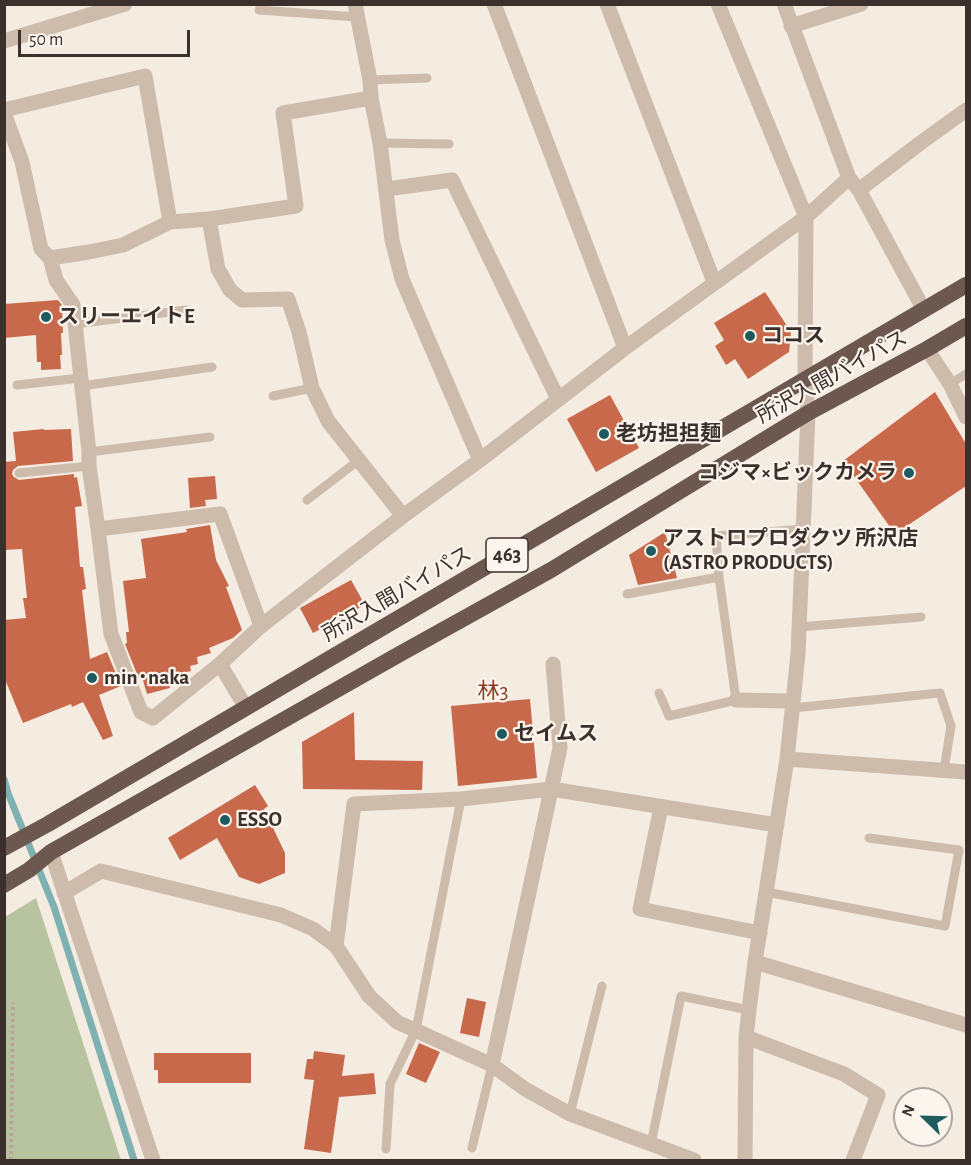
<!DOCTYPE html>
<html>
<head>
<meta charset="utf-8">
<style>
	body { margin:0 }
	#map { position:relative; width:971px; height:1165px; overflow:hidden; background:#f4ebe1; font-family:"Alegreya Sans",sans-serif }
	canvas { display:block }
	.frame { position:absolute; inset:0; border:6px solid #3b302b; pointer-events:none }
	.north { position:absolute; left:893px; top:1087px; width:60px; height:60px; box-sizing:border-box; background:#fbf5ee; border:2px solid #aea6a0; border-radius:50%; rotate:293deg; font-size:16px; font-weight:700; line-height:24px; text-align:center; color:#3b302b }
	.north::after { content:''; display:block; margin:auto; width:21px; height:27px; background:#1f5a5e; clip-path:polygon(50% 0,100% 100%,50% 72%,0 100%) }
	.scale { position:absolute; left:18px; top:30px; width:172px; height:27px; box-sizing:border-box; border:3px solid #3b302b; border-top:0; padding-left:8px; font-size:18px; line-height:21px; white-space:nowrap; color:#3b302b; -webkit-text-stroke:4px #fbf5ee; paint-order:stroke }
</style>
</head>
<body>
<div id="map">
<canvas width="971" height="1165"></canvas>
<div class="frame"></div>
<div class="north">N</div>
<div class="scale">50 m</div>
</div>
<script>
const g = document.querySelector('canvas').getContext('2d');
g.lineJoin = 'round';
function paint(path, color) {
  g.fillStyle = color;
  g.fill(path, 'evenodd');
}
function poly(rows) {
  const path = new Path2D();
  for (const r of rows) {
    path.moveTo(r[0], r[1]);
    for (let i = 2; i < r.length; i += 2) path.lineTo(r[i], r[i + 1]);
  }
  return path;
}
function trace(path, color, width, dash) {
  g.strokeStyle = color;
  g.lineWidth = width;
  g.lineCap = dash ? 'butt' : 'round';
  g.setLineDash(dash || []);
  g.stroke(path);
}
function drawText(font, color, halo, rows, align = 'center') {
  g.font = font + ' "Alegreya Sans","Noto Sans JP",sans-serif';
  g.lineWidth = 4.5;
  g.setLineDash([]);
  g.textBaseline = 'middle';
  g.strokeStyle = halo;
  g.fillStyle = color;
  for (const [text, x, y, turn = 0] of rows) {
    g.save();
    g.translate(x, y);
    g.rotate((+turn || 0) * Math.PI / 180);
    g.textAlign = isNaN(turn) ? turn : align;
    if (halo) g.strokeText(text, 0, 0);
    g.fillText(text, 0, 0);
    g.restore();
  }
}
paint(poly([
	[36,898,121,1160,5,1160,5,917]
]), '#b8c4a0');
trace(poly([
	[4,779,8,793,54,907,134,1160]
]), '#7fb0b2', 7);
paint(poly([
	[765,292,791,332,789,352,748,379,735,359,726,365,715,346,724,340,714,323],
	[58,300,62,305,63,333,61,333,62,355,60,355,61,369,41,370,41,362,37,362,36,335,4,338,4,304],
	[935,392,966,444,966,486,895,534,843,461],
	[610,395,639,448,596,472,567,419],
	[44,429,44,430,71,429,73,461,18,466,13,470,12,474,14,477,19,480,74,474,74,478,77,477,82,506,75,507,80,567,83,567,86,589,82,590,90,659,107,652,121,686,99,695,113,736,103,740,83,702,72,707,71,704,23,723,4,677,4,620,26,618,23,598,27,598,22,549,4,550,4,462,16,461,13,432],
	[215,476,217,499,205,500,206,506,190,508,188,478],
	[210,525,216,560,229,586,226,587,242,630,233,638,209,648,211,653,197,657,198,664,190,666,191,671,167,676,170,688,147,694,142,677,139,679,125,644,127,643,126,632,129,632,123,581,146,578,141,539,187,532,186,529],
	[665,532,677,578,638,585,629,555],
	[351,580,365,605,313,633,300,608],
	[530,699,537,778,458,786,451,706],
	[354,712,355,760,423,761,422,790,303,789,302,742],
	[255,785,268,806,264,809,285,853,285,873,259,884,239,877,217,838,180,860,168,838],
	[467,998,486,1002,479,1037,460,1033],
	[419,1043,440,1052,426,1083,406,1074],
	[314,1051,345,1055,342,1076,374,1073,376,1094,339,1097,331,1153,304,1149,314,1080,304,1079,307,1059,313,1059],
	[154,1053,251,1053,251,1083,158,1083,158,1070,154,1070]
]), '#c8694b');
trace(poly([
	[11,1160,13,1003]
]), '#b9a596', 4, [3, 3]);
trace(poly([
	[259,10,357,17],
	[370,80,427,78],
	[380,143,449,144],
	[75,324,186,310],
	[950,384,966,374],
	[17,385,81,378],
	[82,386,212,367],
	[273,396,312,388],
	[89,452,210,437],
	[19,473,89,466],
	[307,500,359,460],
	[719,577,716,536,803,529],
	[627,594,719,577,736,700,669,716,659,693],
	[799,627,921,617],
	[793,708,940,693,951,726,944,770],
	[766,892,945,926,959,850,869,838],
	[570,1114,602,986],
	[651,1144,681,996,749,1010],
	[472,1148,492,1065],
	[386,1149,390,1084,416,1030,461,799]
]), '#cdbbac', 9);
trace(poly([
	[355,4,370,80,371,98,380,143,392,240,402,279,480,460],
	[494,4,625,348],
	[607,4,714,282],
	[718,4,806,217,805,381,808,413,798,654,787,759,755,962,749,1010,746,1037,745,1160],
	[784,4,849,178,859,190,924,310],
	[791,26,861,4],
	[4,41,125,4],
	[4,110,145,76,170,222],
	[4,113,22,162,41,249,50,258,89,252,123,245,170,222,209,219,296,206,283,113,371,98],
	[387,189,452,180,558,399],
	[859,190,919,144,966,110],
	[209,219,218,269,230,290,242,300,288,299,299,332,312,388,328,421,403,516],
	[50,258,56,280,73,305,89,452,89,466,98,529,111,634,141,712,153,718,220,664,261,626,403,516,480,460,625,348,806,217,849,178],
	[927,349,950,384,966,417],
	[98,529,220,514,261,626],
	[220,664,246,708],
	[736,700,793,701],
	[787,759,966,772],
	[661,807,640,909,760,933],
	[51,852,153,1160],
	[64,893,101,871,281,915,313,929,336,946,369,996,397,1022,492,1065,525,1089,570,1114,694,1160],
	[336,946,354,804,461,799,551,789,777,825],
	[755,962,966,1025],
	[746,1037,844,1074,878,1095,853,1160],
	[492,1065,560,748,553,664]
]), '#cdbbac', 15);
trace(poly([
	[4,848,48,824,966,285],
	[4,885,29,870,51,852,398,655,551,570,808,413,927,349,966,326]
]), '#6c584f', 16);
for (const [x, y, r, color] of [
	[46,317,6,"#1f5a5e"],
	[750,336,6,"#1f5a5e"],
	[604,434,6,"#1f5a5e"],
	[909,473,6,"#1f5a5e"],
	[651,551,6,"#1f5a5e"],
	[92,678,6,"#1f5a5e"],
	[502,734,6,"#1f5a5e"],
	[225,820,6,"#1f5a5e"]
]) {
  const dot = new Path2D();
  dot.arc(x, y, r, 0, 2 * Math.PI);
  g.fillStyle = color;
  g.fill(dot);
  trace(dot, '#fbf5ee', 2);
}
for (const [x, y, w] of [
	[507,555,42]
]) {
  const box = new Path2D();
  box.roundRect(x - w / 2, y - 17, w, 34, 4.5);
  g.fillStyle = '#fbf5ee';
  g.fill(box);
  trace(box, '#3b302b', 1.5);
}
drawText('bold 20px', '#3b302b', null, [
	["463",507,555]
]);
drawText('bold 21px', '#3b302b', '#fbf5ee', [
	["スリーエイトE",58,317],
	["ココス",762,336],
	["老坊担担麺",616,434],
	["コジマ×ビックカメラ",897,473,"right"],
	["アストロプロダクツ 所沢店",663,539],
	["(ASTRO PRODUCTS)",663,563],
	["min･naka",104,678],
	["セイムス",514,734],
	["ESSO",237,820]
], 'left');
drawText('21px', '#3b302b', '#fbf5ee', [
	["所沢入間バイパス",832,377,-29],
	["所沢入間バイパス",397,594,-30]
]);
drawText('22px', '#8c3b22', '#fbf5ee', [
	["林3",493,691]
]);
</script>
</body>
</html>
